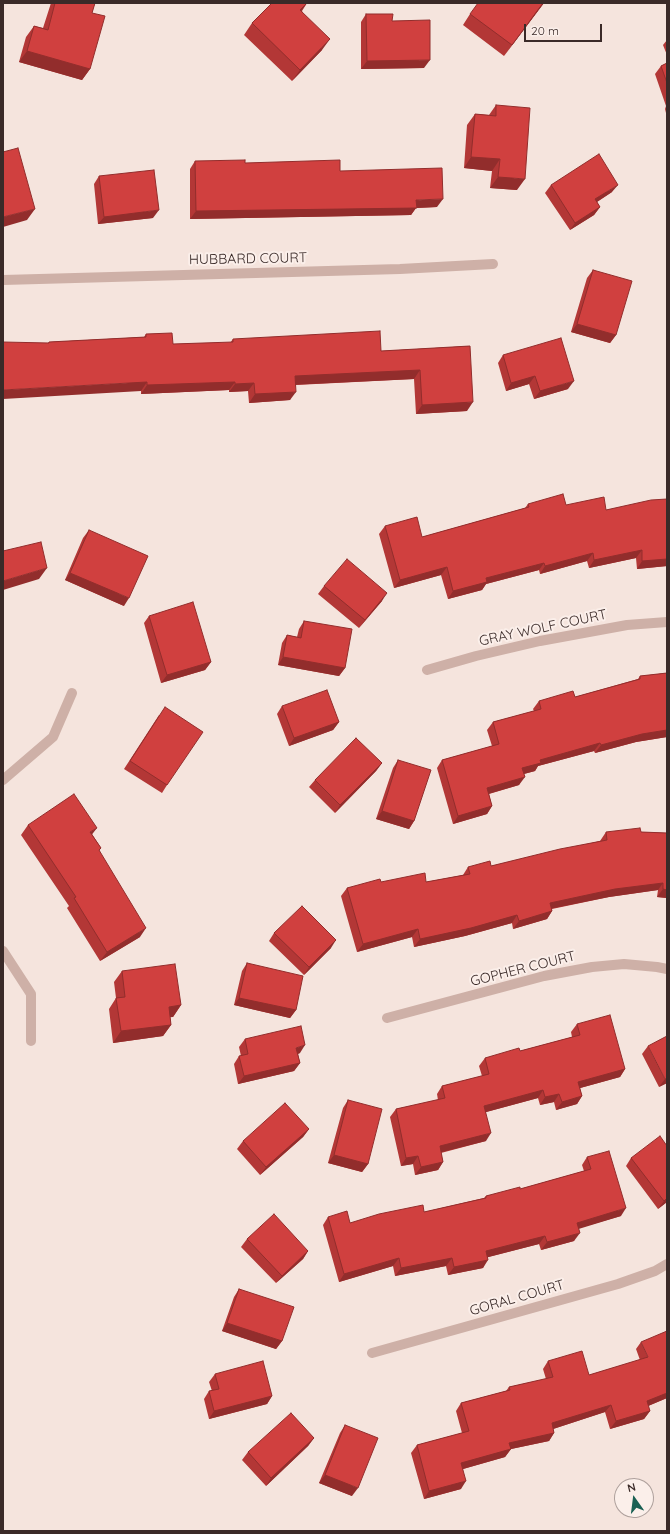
<!DOCTYPE html>
<html>
<head>
<meta charset="utf-8">
<style>
	body { margin:0 }
	#map { position:relative; width:670px; height:1534px; overflow:hidden; background:#f5e4dd; font-family:Quicksand,sans-serif }
	canvas { display:block }
	.frame { position:absolute; inset:0; border:4px solid #3a2a28; pointer-events:none }
	.north { position:absolute; left:614px; top:1478px; width:40px; height:40px; box-sizing:border-box; background:#fbefea; border:1px solid #aea09c; border-radius:50%; rotate:346deg; font-size:11px; font-weight:700; line-height:16px; text-align:center; color:#3a2a28 }
	.north::after { content:''; display:block; margin:auto; width:14px; height:18px; background:#1a6053; clip-path:polygon(50% 0,100% 100%,50% 72%,0 100%) }
	.scale { position:absolute; left:524px; top:24px; width:78px; height:18px; box-sizing:border-box; border:2px solid #3a2a28; border-top:0; padding-left:5px; font-size:12px; line-height:14px; white-space:nowrap; color:#3a2a28; -webkit-text-stroke:3px #fbefea; paint-order:stroke }
</style>
</head>
<body>
<div id="map">
<canvas width="670" height="1534"></canvas>
<div class="frame"></div>
<div class="north">N</div>
<div class="scale">20 m</div>
</div>
<script>
const g = document.querySelector('canvas').getContext('2d');
g.lineJoin = 'round';
function poly(rows) {
  const path = new Path2D();
  for (const r of rows) {
    path.moveTo(r[0], r[1]);
    for (let i = 2; i < r.length; i += 2) path.lineTo(r[i], r[i + 1]);
  }
  return path;
}
function trace(path, color, width, dash) {
  g.strokeStyle = color;
  g.lineWidth = width;
  g.lineCap = dash ? 'butt' : 'round';
  g.setLineDash(dash || []);
  g.stroke(path);
}
function paint(path, color) {
  g.fillStyle = color;
  g.fill(path, 'evenodd');
}
function drawText(font, color, halo, rows, align = 'center') {
  g.font = font + ' Quicksand,sans-serif';
  g.lineWidth = 4;
  g.setLineDash([]);
  g.textBaseline = 'middle';
  g.strokeStyle = halo;
  g.fillStyle = color;
  for (const [text, x, y, turn = 0] of rows) {
    g.save();
    g.translate(x, y);
    g.rotate((+turn || 0) * Math.PI / 180);
    g.textAlign = isNaN(turn) ? turn : align;
    if (halo) g.strokeText(text, 0, 0);
    g.fillText(text, 0, 0);
    g.restore();
  }
}
trace(poly([
	[3,280,400,269,493,264],
	[427,670,476,656,540,641,627,625,667,622],
	[3,780,53,737,72,693],
	[3,951,31,994,31,1041],
	[387,1018,544,976,592,967,624,964,657,967,667,969],
	[372,1353,618,1284,655,1271,667,1264]
]), '#ceb0a7', 10);
paint(poly([
	[51,3,95,3,92,13,90,69,82,80,19,62,26,37,34,26,43,28],
	[307,3,302,11,322,50,292,81,244,35,252,23],
	[544,3,504,56,463,25,470,14],
	[366,14,392,21,424,68,361,69,361,22],
	[667,40,667,55,663,45],
	[667,63,667,117,665,109,666,106,655,74,661,66],
	[496,105,517,190,490,188,492,171,464,168,467,125,475,114,489,115],
	[195,161,245,163,340,171,437,207,416,208,411,215,190,219,190,169],
	[99,176,153,218,98,224,94,184],
	[551,185,612,192,597,202,600,207,594,215,570,230,545,193],
	[593,270,616,335,610,343,571,332,587,278],
	[146,334,173,344,230,343,233,339,381,351,470,346,467,411,416,414,414,379,296,385,290,400,249,403,248,391,229,392,229,390,141,394,141,391,48,343,49,342,144,337],
	[503,355,568,389,534,399,529,384,506,391,498,363],
	[667,499,667,566,637,569,636,558,589,568,587,561,540,574,539,570,486,584,482,590,448,599,441,575,394,588,379,534,385,526,422,537,525,508,528,504,566,505,606,510],
	[89,530,124,606,65,580,83,538],
	[324,586,382,601,359,628,318,594],
	[149,616,211,662,205,670,161,683,144,623],
	[304,621,345,668,339,676,278,665,282,643,287,635,297,637,299,629],
	[667,673,667,737,636,742,595,753,594,751,538,766,535,771,524,774,519,785,489,794,492,806,487,814,453,824,437,768,442,760,492,746,487,730,493,722,534,711,533,709,539,701,575,697,638,679,640,676],
	[282,706,339,722,333,730,289,746,277,714],
	[159,715,167,785,162,793,124,769],
	[398,760,414,821,409,829,376,819,393,768],
	[382,763,376,771,335,813,309,787,315,780],
	[28,825,92,834,101,848,99,851,140,937,100,961,67,908,69,906,21,835],
	[606,832,641,832,667,833,667,898,657,897,658,890,609,897,552,909,552,911,547,919,513,929,512,923,465,936,414,947,412,937,357,952,341,896,347,888,381,882,426,882,463,875,468,867,491,866,600,841],
	[274,933,331,948,304,975,269,941],
	[247,963,296,1010,290,1018,234,1005,242,971],
	[122,971,181,1005,173,1017,170,1017,171,1025,163,1036,113,1043,109,1009,116,998,114,982],
	[577,1024,625,1069,620,1077,580,1088,582,1096,577,1104,556,1110,554,1102,540,1105,538,1098,486,1112,486,1141,441,1153,443,1162,438,1170,415,1175,413,1164,401,1166,390,1117,396,1109,438,1100,437,1094,442,1086,482,1076,479,1066,485,1058,520,1051,572,1037,571,1032],
	[245,1039,300,1053,298,1054,300,1063,294,1071,238,1084,234,1064,239,1056,241,1056,239,1047],
	[648,1046,667,1083,659,1087,642,1054],
	[348,1100,368,1164,362,1172,328,1163,343,1108],
	[309,1129,303,1137,260,1175,237,1149,243,1141],
	[667,1146,667,1202,658,1209,626,1166,631,1158],
	[587,1157,621,1216,579,1228,574,1241,541,1250,539,1244,488,1257,483,1268,448,1275,446,1266,395,1276,393,1266,339,1282,323,1225,328,1217,350,1223,424,1212,484,1198,486,1196,520,1189,584,1171,582,1165],
	[247,1239,308,1251,303,1259,276,1283,241,1247],
	[239,1289,282,1341,276,1349,222,1331,234,1297],
	[641,1342,667,1398,648,1406,650,1411,644,1419,610,1429,605,1412,553,1429,554,1433,549,1441,511,1449,505,1457,463,1469,461,1489,424,1499,411,1453,417,1445,462,1433,456,1411,461,1403,506,1391,509,1387,546,1379,543,1369,548,1361,589,1375,640,1360,636,1349],
	[215,1374,272,1396,267,1404,209,1419,204,1399,209,1391,212,1391,209,1382],
	[345,1425,352,1496,319,1483,340,1433],
	[314,1438,308,1446,266,1486,242,1460,248,1452]
]), '#b33736');
paint(poly([
	[307,3,299,14,300,10],
	[543,3,544,3,504,56,512,45],
	[330,39,322,50,292,81,300,70],
	[27,51,90,69,82,80,19,62],
	[430,60,424,68,361,69,367,61],
	[471,157,500,159,492,171,464,168],
	[498,177,525,179,517,190,490,188],
	[618,185,612,192,589,207,595,199],
	[443,199,437,207,416,208,411,215,190,219,196,211],
	[600,207,594,215,570,230,575,223],
	[35,209,27,220,3,227,3,217],
	[159,210,153,218,98,224,104,217],
	[577,324,616,335,610,343,571,332],
	[420,370,414,379,289,385,295,376],
	[535,376,529,384,506,391,511,383],
	[574,381,568,389,534,399,540,391],
	[147,382,141,391,3,399,3,390],
	[235,382,229,390,141,394,147,385],
	[254,383,248,391,229,392,235,384],
	[296,392,290,400,249,403,255,394],
	[473,402,467,411,416,414,422,405],
	[642,550,636,558,589,568,594,560],
	[593,553,587,561,540,574,545,566],
	[667,559,667,566,637,569,642,561],
	[544,563,539,570,486,584,482,590,448,599,453,591,486,578],
	[447,567,441,575,394,588,400,580],
	[47,568,39,579,3,590,3,581],
	[70,573,129,598,124,606,65,580],
	[387,593,382,601,359,628,365,620],
	[283,657,345,668,339,676,278,665],
	[211,662,205,670,161,683,167,675],
	[339,722,333,730,289,746,294,738],
	[667,730,667,737,636,742,595,753,601,745,642,734],
	[600,743,594,751,538,766,535,771,516,776,522,768,540,760],
	[382,763,376,771,335,813,340,805],
	[525,777,519,785,481,796,487,788],
	[492,806,487,814,453,824,458,816],
	[382,811,414,821,409,829,376,819],
	[97,828,90,837,90,832],
	[663,883,658,890,609,897,544,910,550,903,615,889],
	[663,889,667,890,667,898,657,897],
	[552,911,547,919,513,929,519,921],
	[517,915,512,923,465,936,414,947,420,939],
	[146,928,140,937,100,961,107,952],
	[418,929,412,937,357,952,363,944],
	[336,940,331,948,304,975,309,967],
	[239,998,296,1010,290,1018,234,1005],
	[181,1005,173,1017,161,1018,169,1007],
	[171,1025,163,1036,113,1043,121,1031],
	[305,1045,300,1053,291,1056,296,1048],
	[300,1063,294,1071,238,1084,244,1076],
	[625,1069,620,1077,573,1090,578,1082],
	[667,1078,667,1083,659,1087,665,1079],
	[543,1090,538,1098,479,1114,484,1106],
	[559,1094,554,1102,540,1105,545,1097],
	[582,1096,577,1104,556,1110,562,1102],
	[309,1129,303,1137,260,1175,266,1167],
	[491,1133,486,1141,434,1154,440,1146],
	[334,1155,368,1164,362,1172,328,1163],
	[418,1156,413,1164,401,1166,406,1158],
	[443,1162,438,1170,415,1175,421,1167],
	[667,1198,667,1202,658,1209,664,1201],
	[626,1208,621,1216,572,1231,577,1223],
	[580,1233,574,1241,541,1250,547,1242],
	[545,1236,539,1244,481,1259,486,1251],
	[308,1251,303,1259,276,1283,282,1276],
	[399,1258,393,1266,339,1282,344,1274],
	[452,1258,446,1266,395,1276,401,1268],
	[488,1260,483,1268,448,1275,454,1267],
	[227,1323,282,1341,276,1349,222,1331],
	[667,1393,667,1398,641,1409,647,1401],
	[272,1396,267,1404,209,1419,214,1411],
	[611,1405,605,1412,547,1431,552,1423],
	[650,1411,644,1419,610,1429,616,1421],
	[554,1433,549,1441,511,1449,505,1457,456,1471,461,1463,509,1443],
	[314,1438,308,1446,266,1486,271,1478],
	[325,1475,358,1488,352,1496,319,1483],
	[466,1481,461,1489,424,1499,429,1491]
]), '#922d2c');
const building = poly([
	[55,3,95,3,92,13,105,16,90,69,27,51,34,26,48,30,55,3],
	[272,3,307,3,300,10,330,39,300,70,252,23,272,3],
	[478,3,543,3,512,45,470,14,478,3],
	[366,14,393,14,392,21,430,20,430,60,367,61,366,14],
	[667,63,667,83,661,66,667,63],
	[496,105,530,108,525,179,498,177,500,159,471,157,475,114,496,116,496,105],
	[18,148,35,209,3,217,3,152,18,148],
	[599,154,618,185,595,199,600,207,575,223,551,185,599,154],
	[245,160,245,163,340,160,340,171,442,168,443,199,416,200,417,208,196,211,195,161,245,160],
	[154,170,159,210,104,217,99,176,154,170],
	[593,270,632,281,616,335,577,324,593,270],
	[380,331,381,351,470,346,473,402,422,405,420,370,295,376,296,392,255,394,254,383,235,384,235,382,147,385,147,382,3,390,3,342,49,343,49,342,146,337,146,334,172,333,173,344,233,342,233,339,380,331],
	[561,338,574,381,540,391,535,376,511,383,503,355,561,338],
	[563,494,566,505,604,497,606,510,651,500,667,499,667,559,642,561,642,550,594,560,593,553,545,566,544,563,486,578,487,582,453,591,447,567,400,580,385,526,417,517,422,537,529,507,528,504,563,494],
	[89,530,148,556,129,598,70,573,89,530],
	[41,542,47,568,3,581,3,551,41,542],
	[347,559,387,593,365,620,324,586,347,559],
	[193,602,211,662,167,675,149,616,193,602],
	[304,621,352,629,345,668,283,657,287,635,301,638,304,621],
	[667,673,667,730,642,734,601,745,600,743,540,760,541,763,522,768,525,777,487,788,492,806,458,816,442,760,499,744,493,722,541,709,539,701,573,691,575,697,640,679,640,676,667,673],
	[327,690,339,722,294,738,282,706,327,690],
	[165,707,203,732,167,785,130,761,165,707],
	[356,738,382,763,340,805,315,780,356,738],
	[398,760,431,770,414,821,382,811,398,760],
	[74,794,97,828,90,832,101,848,99,850,146,928,107,952,74,898,76,897,28,825,74,794],
	[640,828,641,832,667,833,667,890,663,889,663,883,615,889,550,903,552,911,519,921,517,915,471,928,420,939,418,929,363,944,347,888,380,879,381,882,425,873,426,882,470,874,468,867,490,861,491,866,560,849,607,840,606,832,640,828],
	[302,906,336,940,309,967,274,933,302,906],
	[247,963,303,976,296,1010,239,998,247,963],
	[175,964,181,1005,169,1007,171,1025,121,1031,116,998,125,997,122,971,175,964],
	[610,1015,625,1069,578,1082,582,1096,562,1102,559,1094,545,1097,543,1090,484,1106,491,1133,440,1146,443,1162,421,1167,418,1156,406,1158,396,1109,445,1098,442,1086,489,1074,485,1058,519,1048,520,1051,580,1035,577,1024,610,1015],
	[301,1026,305,1045,296,1048,300,1063,244,1076,239,1056,248,1054,245,1039,301,1026],
	[667,1036,667,1078,665,1079,648,1046,667,1036],
	[348,1100,382,1109,368,1164,334,1155,348,1100],
	[285,1103,309,1129,266,1167,243,1141,285,1103],
	[660,1136,667,1146,667,1198,664,1201,631,1158,660,1136],
	[609,1151,626,1208,577,1223,580,1233,547,1242,545,1236,486,1251,488,1260,454,1267,452,1258,401,1268,399,1258,344,1274,328,1217,347,1211,350,1223,379,1214,423,1205,424,1212,486,1198,486,1196,520,1187,520,1189,591,1169,587,1157,609,1151],
	[274,1214,308,1251,282,1276,247,1239,274,1214],
	[239,1289,294,1307,282,1341,227,1323,239,1289],
	[667,1331,667,1393,647,1401,650,1411,616,1421,611,1405,552,1423,554,1433,509,1443,511,1449,461,1463,466,1481,429,1491,417,1445,469,1431,461,1403,510,1390,509,1387,553,1377,548,1361,582,1351,589,1375,648,1357,641,1342,667,1331],
	[263,1361,272,1396,214,1411,209,1391,219,1389,215,1374,263,1361],
	[291,1413,314,1438,271,1478,248,1452,291,1413],
	[345,1425,378,1438,358,1488,325,1475,345,1425]
]);
paint(building, '#d0403f');
trace(building, '#922d2c', 1);
drawText('14px', '#3a2a28', '#fbefea', [
	["HUBBARD COURT",248,259,-1],
	["GRAY WOLF COURT",543,628,-12],
	["GOPHER COURT",523,969,-14],
	["GORAL COURT",517,1298,-16]
]);
</script>
</body>
</html>
